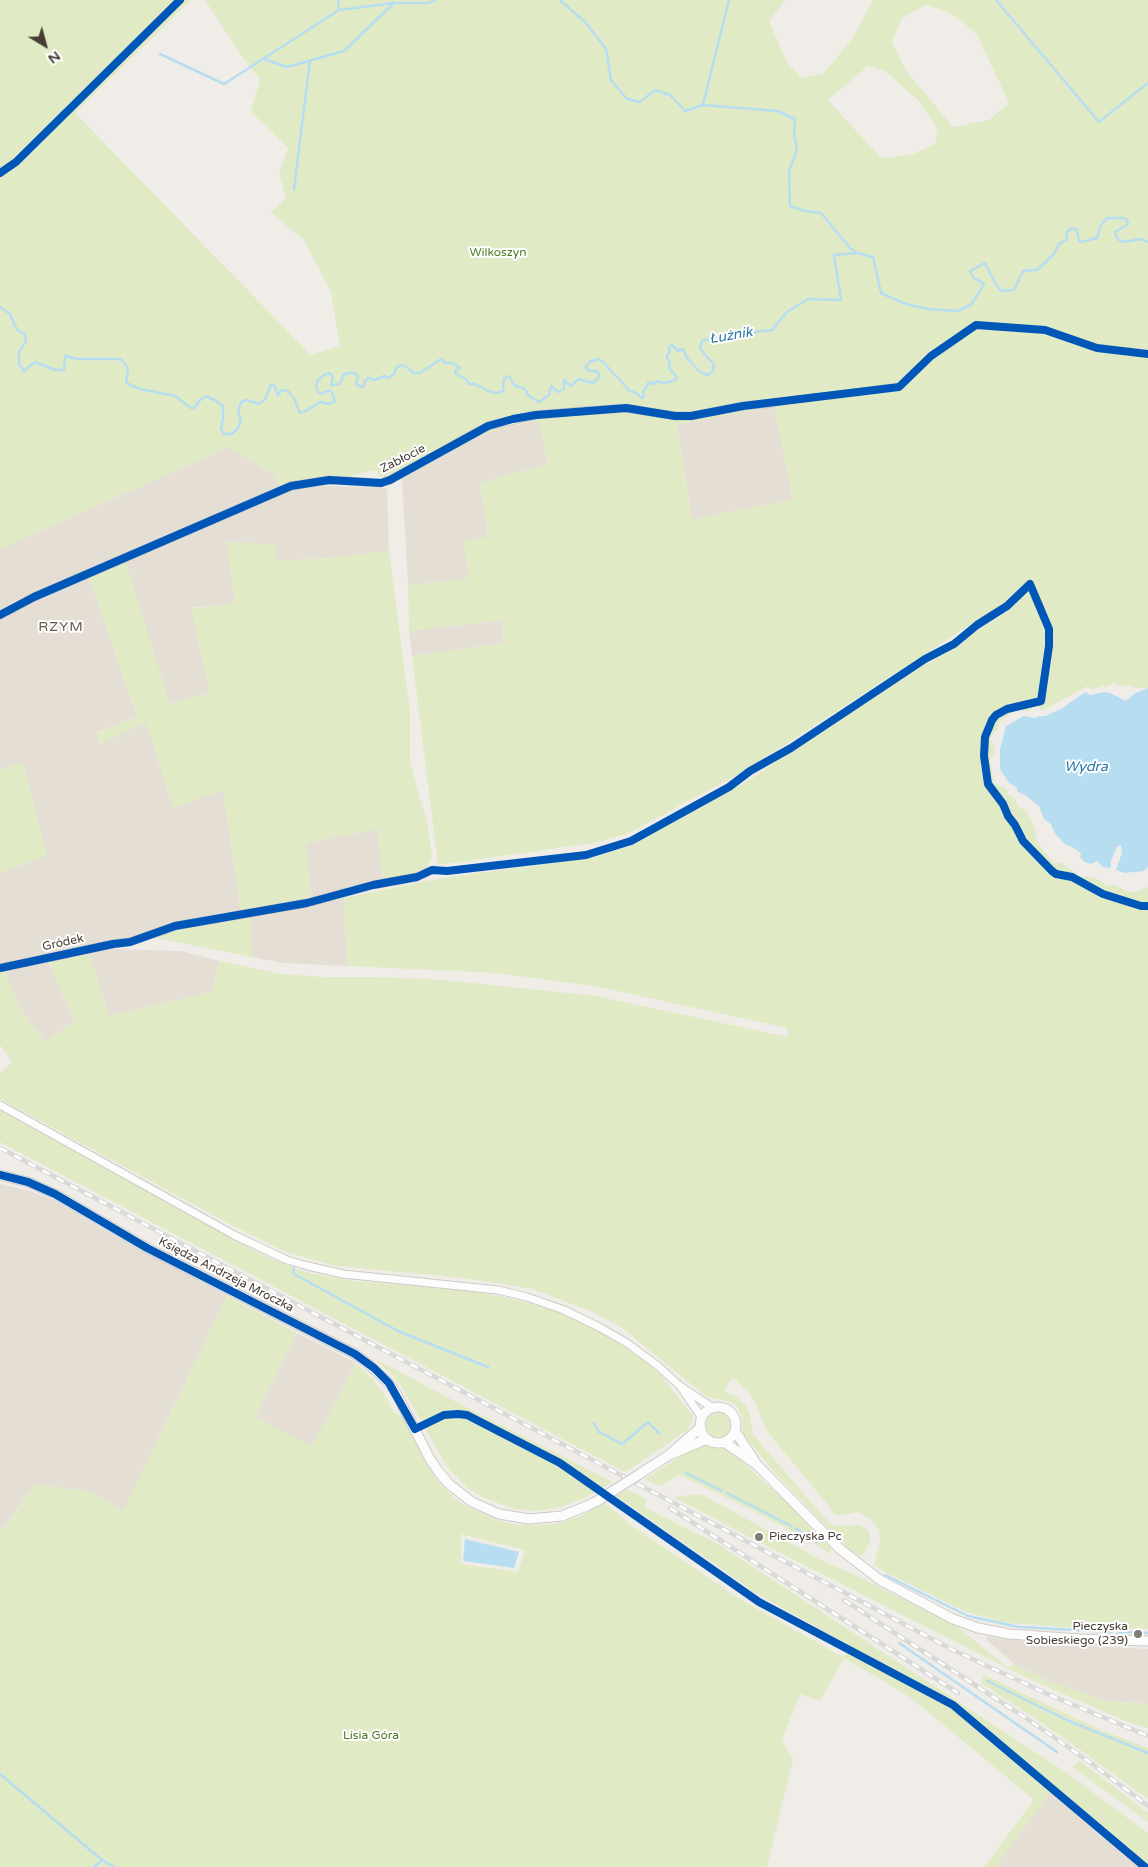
<!DOCTYPE html>
<html>
<head>
<meta charset="utf-8">
<style>
	body { margin:0 }
	#map { position:relative; width:1148px; height:1867px; overflow:hidden; background:#f0ede8; font-family:"Varela Round",sans-serif }
	canvas { display:block }
	.north { position:absolute; left:20px; top:20px; width:50px; height:50px; -webkit-text-stroke:4px #fff; paint-order:stroke; rotate:143deg; font-size:14px; font-weight:700; line-height:20px; text-align:center; color:#463d34 }
	.north::after { content:''; display:block; margin:auto; width:18px; height:22px; background:#463d34; clip-path:polygon(50% 0,100% 100%,50% 72%,0 100%) }
</style>
</head>
<body>
<div id="map">
<canvas width="1148" height="1867"></canvas>
<div class="north">N</div>
</div>
<script>
const g = document.querySelector('canvas').getContext('2d');
g.lineJoin = 'round';
function paint(path, color) {
  g.fillStyle = color;
  g.fill(path, 'evenodd');
}
function poly(rows) {
  const path = new Path2D();
  for (const r of rows) {
    if (r.length === 3) {
      path.moveTo(r[0] + r[2], r[1]);
      path.arc(r[0], r[1], r[2], 0, 2 * Math.PI);
      continue;
    }
    path.moveTo(r[0], r[1]);
    for (let i = 2; i < r.length; i += 2) path.lineTo(r[i], r[i + 1]);
  }
  return path;
}
function trace(path, color, width, dash) {
  g.strokeStyle = color;
  g.lineWidth = width;
  g.lineCap = dash ? 'butt' : 'round';
  g.setLineDash(dash || []);
  g.stroke(path);
}
function drawText(font, color, halo, rows, align = 'center') {
  g.font = font + ' "Varela Round",sans-serif';
  g.lineWidth = 4;
  g.setLineDash([]);
  g.textBaseline = 'middle';
  g.strokeStyle = halo;
  g.fillStyle = color;
  for (const [text, x, y, turn = 0] of rows) {
    g.save();
    g.translate(x, y);
    g.rotate((+turn || 0) * Math.PI / 180);
    g.textAlign = isNaN(turn) ? turn : align;
    if (halo) g.strokeText(text, 0, 0);
    g.fillText(text, 0, 0);
    g.restore();
  }
}
paint(poly([
	[774,405,793,500,692,519,677,425],
	[539,420,548,464,480,483,488,537,468,579,408,585,402,479,471,440,502,428],
	[229,447,274,475,284,491,326,486,387,488,389,551,331,558,277,561,235,603,191,608,210,693,169,704,123,555,15,601,0,610,0,549],
	[89,577,137,717,97,732,99,744,146,722,173,807,223,790,241,912,132,937,113,949,180,951,220,961,212,992,109,1016,89,954,48,962,75,1021,45,1042,19,1007,5,972,0,972,0,873,47,855,23,763,0,771,0,619,17,608],
	[501,620,504,643,412,656,409,631],
	[377,829,383,880,311,900,306,843],
	[344,898,347,966,283,963,252,957,251,917],
	[0,1184,33,1192,57,1202,116,1237,227,1296,123,1511,92,1492,36,1484,0,1532],
	[297,1333,356,1363,312,1447,254,1416],
	[987,1637,1052,1644,1148,1649,1148,1704,1105,1701,1044,1679,1014,1664,987,1640],
	[1055,1786,1148,1864,1148,1867,995,1867]
]), '#e4ded5');
paint(poly([
	[0,0,191,0,75,113,311,355,340,346,331,292,304,240,271,213,286,197,279,173,288,148,251,112,260,79,241,55,205,0,785,0,769,22,788,64,802,78,824,73,853,38,873,0,1148,0,1148,688,1134,688,1130,685,1122,686,1113,683,1106,687,1102,686,1098,688,1092,689,1088,686,1042,711,1038,706,1034,707,1027,711,1018,709,999,722,998,729,990,738,995,748,994,754,990,758,990,762,995,784,1006,788,1008,794,1015,799,1020,809,1026,809,1034,827,1038,843,1054,863,1061,863,1081,877,1086,876,1098,879,1107,885,1115,885,1127,891,1134,892,1148,887,1148,1629,1077,1628,1009,1623,966,1612,887,1573,874,1565,880,1542,879,1530,870,1519,857,1512,845,1515,836,1515,767,1431,753,1398,733,1377,724,1391,735,1396,743,1403,749,1411,753,1434,814,1506,831,1524,844,1526,858,1524,867,1529,870,1534,870,1541,864,1554,859,1556,846,1546,775,1473,743,1434,742,1417,738,1408,731,1402,707,1397,621,1327,593,1312,533,1289,464,1278,336,1266,286,1252,235,1227,0,1099,0,1073,12,1062,0,1045,0,972,5,971,19,1007,45,1042,75,1021,48,961,89,954,109,1016,212,992,220,961,281,974,323,977,381,977,444,980,596,996,788,1037,787,1028,599,987,497,973,347,966,344,898,436,879,595,857,632,845,751,779,877,692,963,643,976,631,1007,612,1033,585,1027,581,1002,604,746,770,627,834,593,843,438,865,412,656,504,643,501,620,409,631,408,585,468,579,464,540,488,537,480,483,548,464,539,420,502,428,472,440,402,479,399,472,389,477,379,477,377,470,357,474,349,478,325,478,280,485,274,475,229,447,0,549],
	[926,5,951,13,976,33,1009,103,989,120,953,127,907,72,892,42,902,18],
	[868,66,885,71,920,102,937,128,936,143,914,154,881,158,828,100],
	[774,406,793,500,692,519,677,425],
	[226,542,275,544,277,561,331,558,389,551,410,711,410,762,428,827,432,857,425,871,383,880,377,829,306,843,311,900,241,912,223,790,173,808,146,722,100,745,97,733,137,717,89,577,126,562,170,704,210,693,191,609,235,603],
	[23,762,47,855,0,873,0,771],
	[251,917,252,957,156,938,168,931],
	[0,1110,235,1240,269,1258,294,1268,314,1274,354,1281,442,1288,483,1293,523,1301,557,1312,591,1327,626,1348,645,1361,662,1377,693,1416,692,1422,688,1429,670,1442,625,1472,0,1142],
	[227,1296,297,1333,255,1417,312,1446,356,1363,373,1380,386,1397,393,1412,402,1416,424,1460,436,1479,455,1499,472,1509,503,1522,521,1525,539,1525,558,1523,576,1518,605,1503,631,1525,738,1598,843,1657,852,1647,759,1595,616,1496,627,1489,647,1500,644,1507,718,1544,1067,1773,1148,1833,1148,1864,1055,1787,995,1867,984,1867,1034,1800,910,1697,844,1658,820,1701,800,1694,782,1740,793,1759,767,1867,0,1867,0,1533,36,1484,92,1492,123,1511],
	[461,1534,525,1550,518,1572,461,1564],
	[374,1358,456,1402,613,1482,583,1499,554,1509,533,1511,515,1509,484,1498,469,1489,447,1467,403,1389,392,1375],
	[718,1425,12],
	[704,1445,729,1449,786,1502,832,1550,828,1553,817,1545,752,1510,680,1475,659,1486,644,1479,698,1446],
	[701,1494,823,1561,855,1575,955,1625,1007,1667,1014,1664,1044,1679,1105,1701,1148,1704,1148,1728,1130,1723,1023,1676,761,1543,673,1497],
	[984,1675,1101,1730,1148,1748,1148,1799,1061,1736,981,1683],
	[1079,1760,1148,1813,1148,1822,1072,1767]
]), '#e0ebc6');
paint(poly([
	[1148,688,1148,867,1144,871,1124,873,1116,870,1122,853,1121,845,1117,847,1111,861,1111,867,1108,868,1103,867,1097,861,1091,864,1085,862,1080,857,1081,853,1072,847,1066,845,1055,834,1051,824,1044,819,1039,806,1025,795,1018,792,1016,787,1009,783,1000,769,1000,749,1006,726,1024,716,1035,718,1039,716,1045,716,1061,709,1085,692,1090,695,1105,692,1110,693,1126,701,1134,694],
	[465,1539,519,1552,514,1568,463,1561]
]), '#b6ddf0');
trace(poly([
	[560,0,586,23,606,49,611,80,627,99,640,102,655,90,670,95,685,111,703,105,777,111,795,119,794,134,797,150,789,171,790,206,805,211,821,213,850,248,856,252],
	[996,0,1099,122,1148,83],
	[339,10,394,3,429,3,435,0],
	[160,54,224,84,339,10,338,0],
	[264,59,287,67,344,51,394,3],
	[703,105,729,0],
	[294,189,310,61],
	[0,307,10,314,17,330,25,334,26,341,19,352,19,364,24,371,35,362,55,370,64,370,65,356,78,359,121,359,128,368,126,383,140,389,175,396,191,408,194,408,199,401,206,396,215,400,223,406,223,418,221,429,224,434,232,434,238,428,241,421,238,412,241,402,246,400,259,404,265,399,271,385,274,385,278,395,282,390,288,391,294,398,300,413,306,411,320,402,330,404,335,401,331,391,327,391,321,394,318,392,316,387,318,380,324,375,330,373,333,378,331,385,339,384,342,380,343,375,349,373,355,373,358,377,356,383,359,386,363,387,365,381,368,378,375,380,384,376,389,378,394,374,397,367,402,365,408,368,413,373,420,373,441,359,445,363,453,363,460,368,455,371,456,374,466,379,469,384,475,384,488,391,497,393,503,391,504,379,509,376,514,385,525,389,528,395,539,402,549,395,551,386,558,392,564,389,564,380,571,386,578,379,593,383,598,379,599,374,596,371,590,371,585,368,590,362,598,359,603,362,630,391,638,394,641,398,644,397,643,392,649,382,654,384,658,381,663,383,669,382,675,380,677,377,669,368,670,362,667,358,667,355,670,352,669,347,672,345,678,351,683,349,687,358,700,372,708,375,713,371,714,364,705,355,700,348,702,341,719,336,772,330,787,312,808,299,841,300,834,255,857,253,873,257,881,293,906,304,928,309,957,311,971,305,984,284,973,277,970,271,985,263,996,285,1002,291,1012,290,1015,288,1023,271,1037,270,1054,254,1059,244,1067,239,1067,232,1072,228,1077,230,1079,241,1081,242,1097,238,1101,225,1107,218,1121,218,1126,219,1128,223,1127,225,1115,232,1117,239,1124,242,1141,239,1148,242],
	[294,1268,293,1273,296,1275,398,1331,488,1367],
	[594,1423,599,1432,622,1444,648,1422,659,1433],
	[686,1473,722,1491],
	[727,1493,791,1526],
	[795,1528,817,1542],
	[885,1575,968,1616,1019,1627,1112,1632],
	[1117,1632,1148,1633],
	[899,1643,1057,1752],
	[987,1681,1069,1721,1148,1753],
	[0,1774,102,1860,114,1867],
	[94,1867,102,1860]
]), '#b6ddf0', 2.5);
const minor = poly([
	[0,615,34,597,291,486,329,480,381,483,390,480,488,426,536,415,582,411,626,408,675,416,691,416,743,406,773,403],
	[0,968,113,944,130,942,175,926,307,903,373,885,417,877,432,870],
	[0,1105,234,1235,287,1260,308,1266,343,1274,498,1290,527,1297,564,1310,599,1327,627,1343,658,1366,680,1386,713,1408],
	[680,1386,702,1418]
]);
const tertiary = poly([
	[0,1175,28,1182,55,1194,147,1248,355,1354,365,1361,389,1383,397,1395,430,1459,438,1471,449,1484,472,1502,499,1514,529,1519,562,1516,587,1506,599,1500],
	[718,1425,18],
	[735,1431,757,1465,840,1549,880,1580,953,1619,978,1628,1009,1634,1080,1639,1148,1641],
	[724,1442,756,1464],
	[672,1454,702,1441,709,1440],
	[638,1475,669,1455,701,1427]
]);
trace(minor, '#cecbc6', 9);
trace(tertiary, '#cecbc6', 11);
trace(minor, '#fdfcfc', 7);
trace(tertiary, '#fdfcfc', 9);
const rail = poly([
	[0,1148,953,1650,1052,1696,1148,1736],
	[670,1508,958,1693],
	[844,1600,1032,1722,1091,1763,1148,1806]
]);
trace(rail, '#d9d9d8', 4.5);
trace(rail, '#fff', 2.5, [8]);
const tertiaryBridge = poly([
	[599,1500,638,1475]
]);
trace(tertiaryBridge, '#cecbc6', 11, []);
trace(tertiaryBridge, '#fdfcfc', 9);
trace(poly([
	[0,173,16,162,180,0],
	[0,615,34,597,291,486,329,480,381,483,390,480,488,426,513,419,536,415,626,408,675,416,691,416,743,406,899,387,931,356,976,325,1045,330,1097,348,1148,354],
	[0,968,113,944,130,942,175,926,307,903,373,885,417,877,432,870,447,871,586,855,631,841,729,787,750,771,791,748,925,659,954,644,977,625,1007,606,1030,584,1049,629,1049,646,1041,701,1007,709,996,715,992,720,985,737,984,756,988,784,1003,804,1008,816,1015,825,1023,841,1052,871,1056,874,1072,877,1103,894,1141,906,1148,906],
	[0,1175,28,1182,55,1194,147,1248,355,1354,374,1368,389,1383,415,1429,444,1415,458,1414,467,1415,560,1463,759,1602,953,1705,1145,1867]
]), '#0057b8', 8);
for (const [x, y, r, color] of [
	[759,1537,5,"#827b73"],
	[1138,1634,5,"#827b73"]
]) {
  const dot = new Path2D();
  dot.arc(x, y, r, 0, 2 * Math.PI);
  g.fillStyle = color;
  g.fill(dot);
  trace(dot, '#fff', 2);
}
drawText('12px', '#4b7a25', '#fff', [
	["Wilkoszyn",498,253],
	["Lisia Góra",371,1736]
]);
drawText('12px', '#463d34', '#fff', [
	["Zabłocie",403,459,-27],
	["Gródek",63,943,-12],
	["Księdza Andrzeja Mroczka",226,1275,27]
]);
drawText('12px', '#463d34', '#fff', [
	["Pieczyska Pc",769,1537],
	["Pieczyska",1128,1627,"right"],
	["Sobieskiego (239)",1128,1641,"right"]
], 'left');
drawText('italic 14px', '#2779a6', '#fff', [
	["Łużnik",731,336,-10],
	["Wydra",1086,767]
]);
g.letterSpacing = '1px';
drawText('14px', '#695b4b', '#fff', [
	["RZYM",61,627]
]);
g.letterSpacing = '0px';
</script>
</body>
</html>
